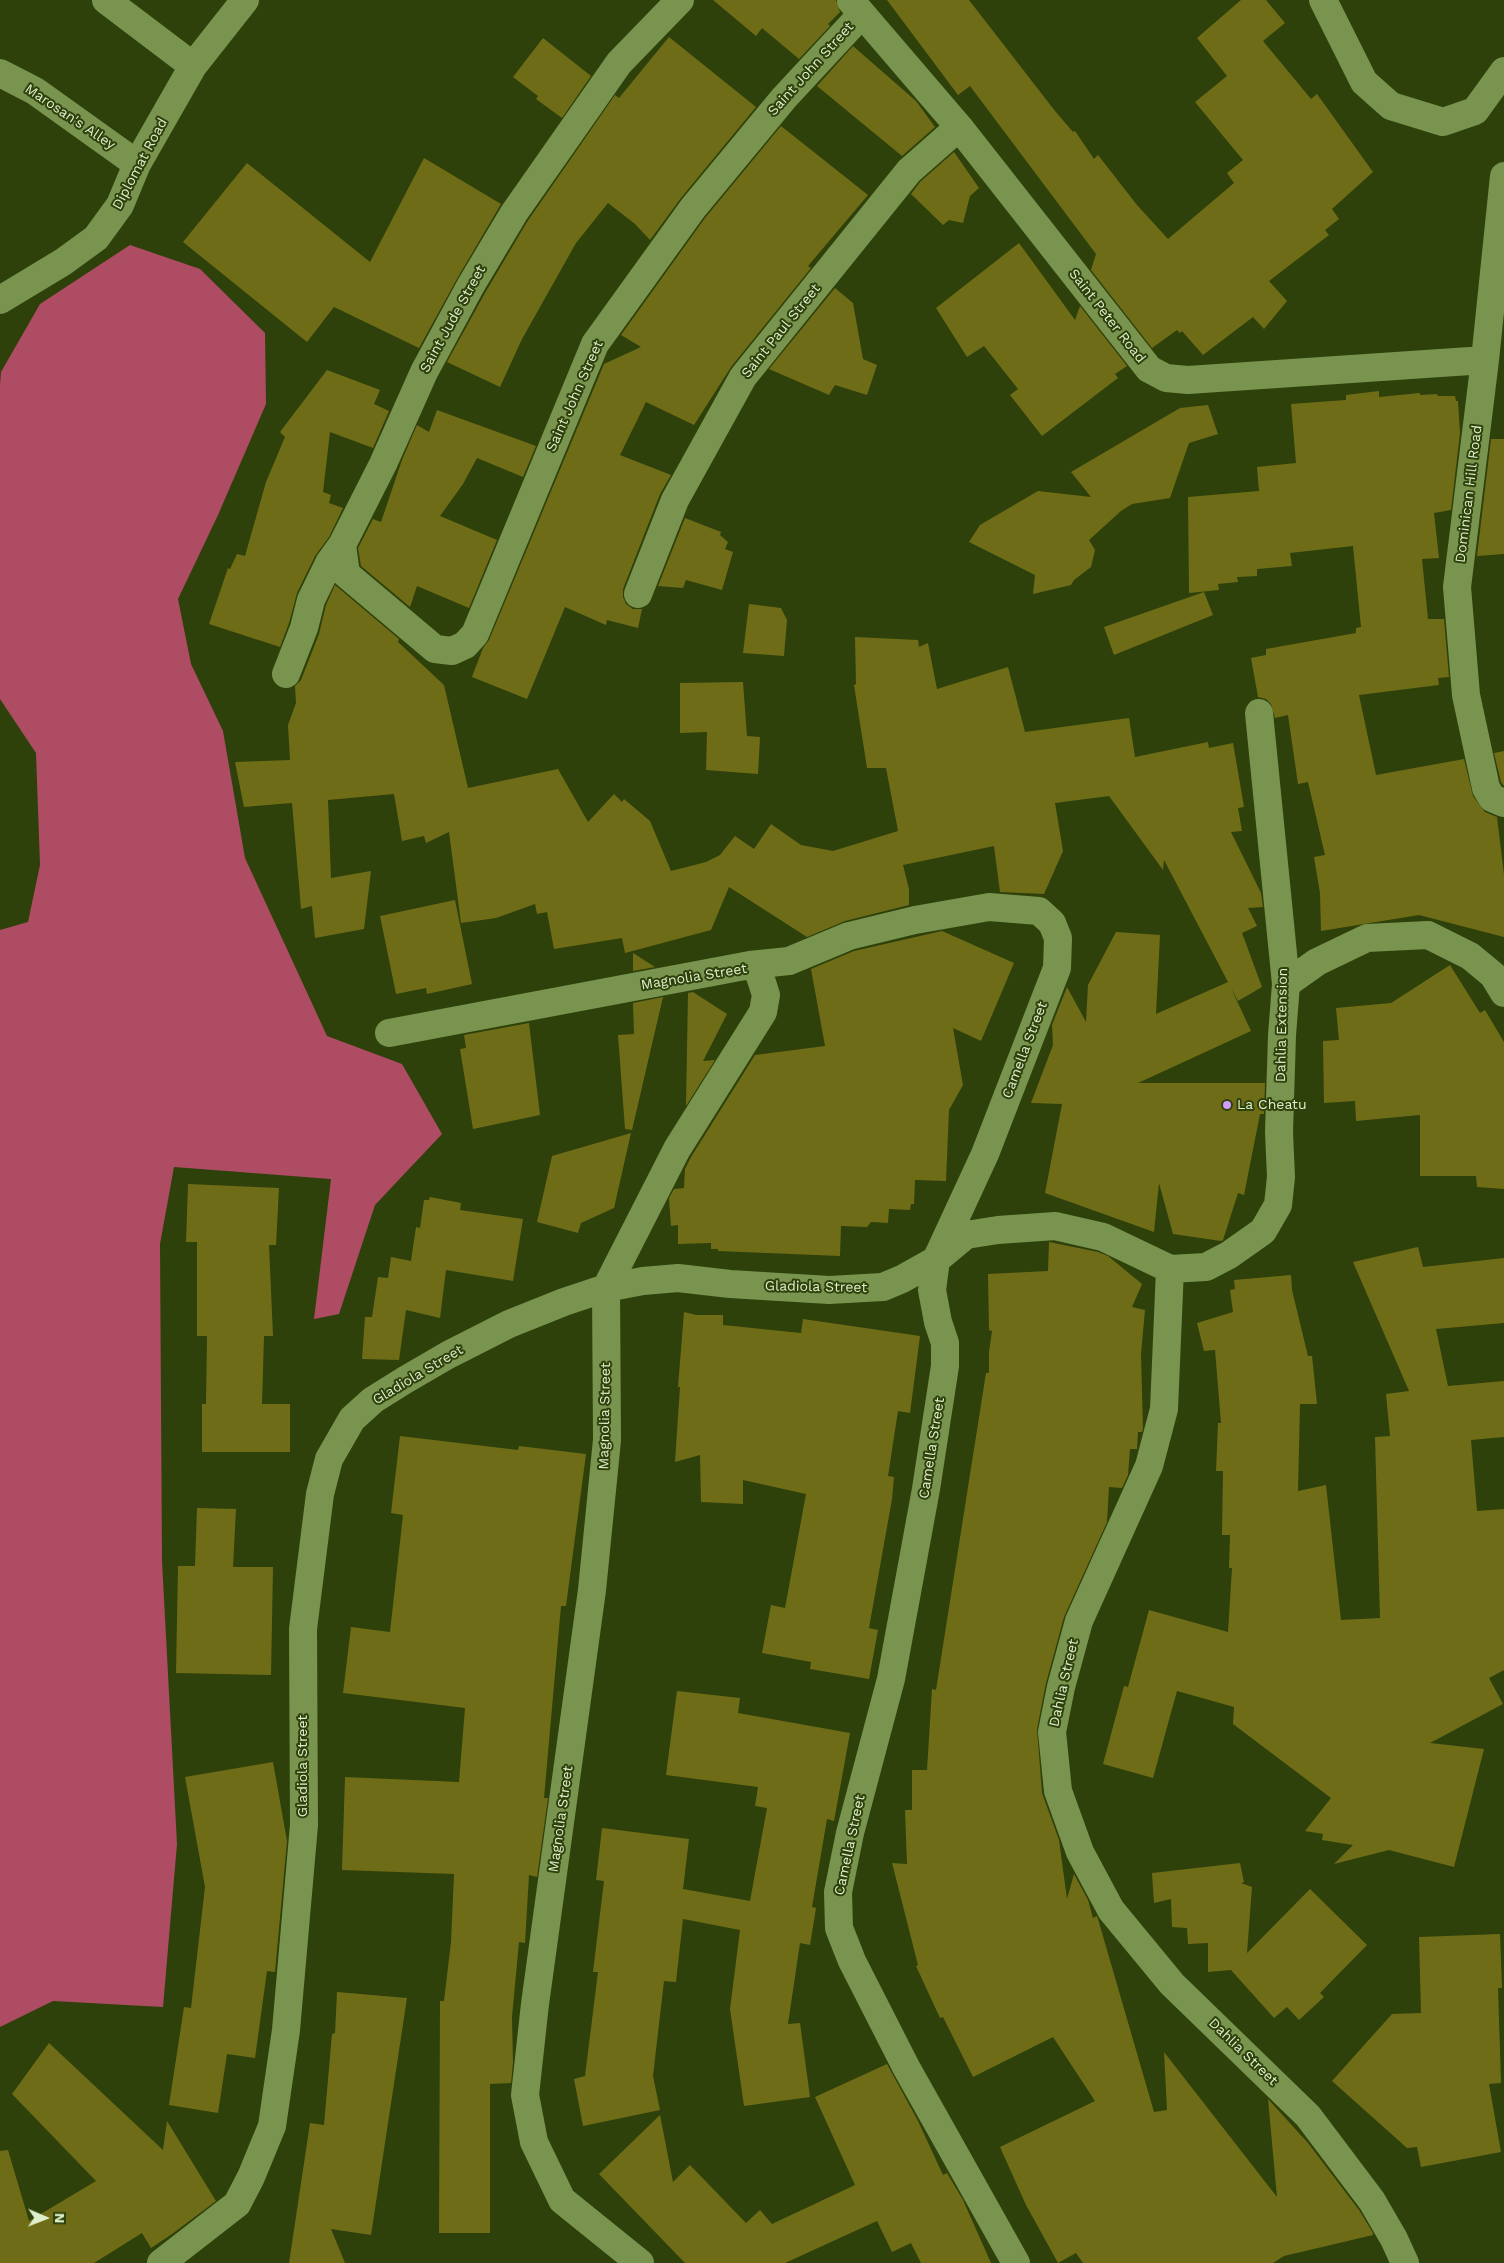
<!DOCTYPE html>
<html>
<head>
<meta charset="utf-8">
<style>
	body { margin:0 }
	#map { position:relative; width:1504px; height:2263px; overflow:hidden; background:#2e410a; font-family:"Work Sans",sans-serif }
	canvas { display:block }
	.north { position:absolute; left:20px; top:2193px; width:50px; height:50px; -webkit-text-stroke:4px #2e410a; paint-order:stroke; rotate:91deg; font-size:14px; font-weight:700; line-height:20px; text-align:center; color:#deefcb }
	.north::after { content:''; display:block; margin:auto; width:18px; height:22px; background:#deefcb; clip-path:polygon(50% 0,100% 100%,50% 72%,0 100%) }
</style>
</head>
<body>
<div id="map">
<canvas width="1504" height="2263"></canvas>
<div class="north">N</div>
</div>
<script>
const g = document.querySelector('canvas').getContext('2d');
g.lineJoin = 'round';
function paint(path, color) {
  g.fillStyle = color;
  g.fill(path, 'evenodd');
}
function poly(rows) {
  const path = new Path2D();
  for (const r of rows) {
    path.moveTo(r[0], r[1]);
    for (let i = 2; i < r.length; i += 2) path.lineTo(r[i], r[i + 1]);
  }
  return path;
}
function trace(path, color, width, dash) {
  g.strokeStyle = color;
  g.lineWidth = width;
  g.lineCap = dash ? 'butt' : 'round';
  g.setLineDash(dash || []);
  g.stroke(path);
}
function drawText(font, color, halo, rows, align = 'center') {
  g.font = font + ' "Work Sans",sans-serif';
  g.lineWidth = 4;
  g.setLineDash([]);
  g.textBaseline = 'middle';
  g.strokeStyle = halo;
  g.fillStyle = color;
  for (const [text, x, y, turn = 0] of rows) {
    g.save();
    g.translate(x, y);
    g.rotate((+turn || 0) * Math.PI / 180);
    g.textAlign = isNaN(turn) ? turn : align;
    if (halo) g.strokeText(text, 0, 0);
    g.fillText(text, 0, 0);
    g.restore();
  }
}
paint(poly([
	[130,245,200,269,265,333,266,404,218,515,178,599,191,664,223,731,245,858,327,1036,402,1064,442,1134,375,1205,339,1314,314,1319,331,1179,174,1167,160,1244,162,1561,177,1844,163,2007,53,2001,0,2027,0,930,28,922,40,865,36,753,0,699,0,385,1,372,40,304]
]), '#ae4c64');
paint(poly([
	[713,0,836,0,840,12,828,24,830,26,799,59,762,28,756,36],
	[887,0,969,0,1055,111,1073,132,1075,131,1094,159,1098,155,1137,205,1168,239,1234,183,1227,173,1243,160,1195,102,1227,76,1197,38,1241,0,1266,0,1285,23,1263,41,1311,99,1317,94,1373,172,1332,209,1339,219,1325,230,1329,235,1269,281,1287,301,1264,329,1253,317,1203,355,1182,331,1180,333,1177,330,1152,348,1091,270,1096,254,970,86,958,95],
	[669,37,756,107,681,198,650,240,635,224,608,203,576,243,522,339,500,387,447,362,485,293,527,222,615,95,619,98],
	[543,38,591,76,562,118,536,99,538,96,513,77],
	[853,46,916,101,935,127,902,156,817,86],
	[781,126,868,195,808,266,811,268,731,367,694,425,646,402,620,455,671,475,660,494,623,589,623,597,626,604,633,609,642,609,638,628,607,620,606,625,565,607,527,699,472,677,483,648,489,640,604,364,641,347,621,335,705,218],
	[954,152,979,188,970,196,963,223,949,220,943,225,911,194,920,182],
	[424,158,501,204,458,277,419,348,334,307,307,342,183,242,247,163,370,262],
	[1019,243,1075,320,1080,306,1127,366,1115,374,1118,378,1042,436,1010,395,1018,389,984,346,967,357,936,308],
	[835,288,853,303,863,359,877,365,867,395,835,385,829,395,769,369],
	[327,370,380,390,374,404,389,411,373,448,330,432,323,492,331,495,329,503,343,508,329,537,315,556,297,593,289,623,280,647,209,624,228,568,230,569,237,554,245,556,266,482,285,437,280,432],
	[1379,391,1379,397,1420,393,1420,395,1437,394,1438,396,1455,396,1456,401,1458,401,1460,433,1451,510,1434,513,1439,558,1422,559,1428,619,1444,619,1449,677,1438,678,1439,685,1359,695,1376,775,1464,759,1473,796,1485,812,1497,817,1504,875,1504,937,1419,915,1321,931,1320,893,1314,857,1325,855,1308,782,1298,784,1288,715,1275,718,1271,704,1266,699,1258,697,1251,658,1266,655,1266,649,1356,633,1356,628,1361,627,1353,546,1290,553,1292,566,1257,569,1257,576,1237,577,1238,582,1218,584,1219,590,1189,593,1188,497,1259,491,1257,467,1296,463,1291,404,1346,400,1346,395],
	[1208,405,1218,434,1189,443,1170,498,1132,504,1121,511,1089,540,1095,550,1091,567,1074,580,1071,585,1033,594,1035,575,969,542,980,525,1038,491,1091,497,1071,472,1180,408],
	[437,410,536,446,523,477,477,458,463,484,440,516,497,540,469,608,417,586,410,607,361,566,358,548,373,519,381,522,402,460,417,425,429,432],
	[1491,439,1504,439,1504,554,1477,556],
	[685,518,721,532,720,535,728,542,725,549,733,552,722,590,686,580,683,588,658,586],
	[335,585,399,639,398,642,444,685,468,788,558,769,588,822,614,794,622,802,624,799,650,821,671,871,706,862,720,855,735,836,754,849,771,824,801,845,833,851,898,831,886,768,867,768,854,685,856,684,855,637,918,640,919,647,928,643,937,689,1008,667,1025,732,1129,718,1135,757,1208,742,1209,748,1233,743,1244,807,1238,808,1242,831,1231,832,1261,893,1263,907,1248,908,1257,926,1242,933,1262,987,1238,1001,1231,988,1251,1031,1138,1083,1265,1083,1264,1114,1260,1114,1244,1195,1238,1193,1223,1240,1221,1241,1173,1234,1159,1183,1154,1232,1045,1193,1062,1104,1031,1103,1053,1045,1052,1025,1067,987,1086,1022,1088,985,1116,932,1160,935,1156,1014,1228,982,1164,860,1163,870,1109,796,1055,803,1063,851,1044,894,1000,892,994,846,903,865,909,889,909,905,845,921,807,937,729,887,711,930,625,953,622,938,554,949,547,912,537,914,535,904,496,918,461,923,449,832,426,843,424,836,402,841,394,794,328,800,331,878,371,871,364,929,315,938,312,906,301,909,292,803,244,807,235,762,290,760,288,725,296,703,295,686,301,680,319,634,326,605],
	[1204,592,1213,615,1114,655,1104,627],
	[749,604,781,608,787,620,784,656,743,653],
	[743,682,747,736,760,737,758,774,706,770,707,732,680,733,680,683],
	[1504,751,1504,786,1501,782,1494,753],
	[455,900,472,984,427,994,426,988,396,994,380,916],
	[942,931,1014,963,981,1041,953,1028,963,1085,949,1110,946,1181,915,1180,914,1204,911,1204,910,1210,889,1209,888,1223,871,1222,867,1227,841,1226,840,1256,718,1251,718,1249,711,1249,711,1243,678,1244,678,1225,671,1226,669,1198,674,1189,684,1188,685,1169,691,1157,755,1055,825,1046,811,969,854,951],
	[633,953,655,967,633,971],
	[1450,965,1480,1013,1485,1010,1504,1042,1504,1189,1477,1187,1476,1176,1420,1176,1420,1115,1356,1121,1355,1101,1324,1103,1323,1041,1339,1040,1336,1008,1391,1003],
	[693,992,727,1014,703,1061,715,1060,686,1106,688,993],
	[663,997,632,1130,625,1129,618,1035,634,1034,633,1003],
	[529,1023,540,1115,473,1129,460,1049,466,1048,464,1035],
	[631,1133,614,1208,581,1223,578,1233,537,1222,552,1156],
	[188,1184,279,1188,276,1245,269,1245,273,1336,264,1336,262,1404,290,1404,290,1452,202,1452,202,1404,206,1404,207,1336,197,1336,197,1242,186,1242],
	[430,1197,461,1203,460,1210,523,1219,513,1281,446,1270,440,1318,406,1310,399,1360,362,1359,365,1317,372,1317,378,1277,388,1278,391,1257,411,1261,416,1227,420,1228,424,1200,429,1200],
	[1049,1242,1098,1252,1108,1256,1142,1284,1132,1307,1145,1310,1141,1354,1143,1429,1142,1432,1138,1432,1137,1449,1130,1449,1128,1475,1122,1488,1109,1487,1107,1522,1064,1617,1046,1683,1037,1729,1042,1793,1059,1840,1067,1899,1074,1874,1088,1900,1093,1918,1097,1916,1098,1919,1154,2112,1167,2110,1164,2052,1277,2197,1268,2099,1308,2143,1359,2210,1373,2233,1373,2235,1284,2256,1273,2263,1083,2263,1076,2253,1058,2263,1026,2205,1000,2147,1095,2101,1053,2037,973,2077,943,2017,940,2018,916,1966,918,1965,892,1863,907,1864,905,1810,912,1810,912,1770,927,1770,932,1689,936,1690,986,1373,989,1373,989,1352,992,1331,989,1330,988,1274,1048,1271],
	[1418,1247,1423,1267,1504,1258,1504,1323,1436,1329,1448,1386,1504,1381,1504,1437,1471,1440,1477,1511,1504,1509,1504,1670,1489,1678,1503,1704,1430,1743,1484,1749,1454,1867,1389,1850,1334,1864,1353,1845,1322,1840,1323,1834,1305,1831,1331,1798,1233,1724,1234,1707,1177,1691,1153,1778,1103,1764,1124,1686,1128,1687,1149,1610,1228,1632,1232,1568,1229,1568,1230,1535,1222,1535,1223,1471,1216,1471,1218,1423,1221,1423,1215,1350,1204,1351,1197,1323,1233,1312,1230,1290,1235,1289,1234,1280,1291,1275,1292,1290,1308,1356,1312,1356,1317,1404,1300,1404,1298,1491,1326,1485,1341,1620,1380,1618,1375,1437,1390,1436,1386,1394,1409,1391,1353,1262],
	[684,1312,696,1315,723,1315,723,1325,801,1333,803,1319,920,1336,910,1413,898,1411,888,1476,894,1477,892,1499,869,1628,878,1630,869,1679,810,1669,811,1662,762,1653,771,1605,785,1608,806,1494,743,1480,743,1504,701,1502,700,1455,675,1462,680,1387,678,1387],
	[400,1436,518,1450,519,1446,586,1454,566,1606,561,1606,544,1798,548,1798,537,1877,529,1875,525,1943,519,1942,512,2017,513,2063,511,2083,490,2084,490,2233,439,2233,440,2001,444,2001,451,1942,454,1874,342,1870,345,1777,459,1782,465,1708,343,1693,351,1627,390,1632,403,1515,391,1513],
	[197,1508,236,1509,233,1567,273,1567,271,1675,176,1673,178,1566,195,1566],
	[677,1691,740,1698,738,1713,850,1733,834,1821,827,1819,812,1907,816,1908,810,1945,800,1943,788,2024,800,2023,810,2097,744,2106,730,2009,740,1930,683,1919,676,1982,664,1981,653,2076,660,2110,583,2126,574,2079,585,2076,598,1972,593,1972,604,1881,596,1880,602,1828,689,1839,683,1889,750,1901,767,1808,755,1806,758,1787,666,1775],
	[273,1762,287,1841,275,1972,267,1971,255,2058,227,2054,218,2113,169,2105,184,2007,191,2008,205,1887,185,1777],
	[1240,1863,1244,1882,1241,1883,1252,1887,1247,1953,1310,1889,1367,1945,1320,1993,1324,1997,1299,2020,1287,2007,1274,2018,1231,1970,1208,1972,1208,1943,1188,1944,1187,1928,1172,1927,1171,1899,1154,1903,1152,1873],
	[1500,1934,1502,1988,1498,1988,1501,2083,1489,2084,1501,2152,1421,2167,1417,2147,1407,2148,1332,2081,1392,2014,1421,2013,1419,1937],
	[337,1992,407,1998,371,2235,331,2229,345,2263,289,2263,310,2123,324,2125,332,2034,335,2033],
	[49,2043,163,2150,167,2121,216,2201,172,2234,151,2248,142,2233,94,2263,0,2263,0,2151,8,2150,29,2221,96,2181,12,2094],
	[887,2064,918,2121,943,2175,947,2173,963,2200,991,2263,921,2263,911,2243,892,2252,877,2221,785,2263,685,2263,599,2174,660,2115,673,2182,690,2165,746,2223,760,2210,772,2224,855,2185,815,2097]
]), '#6f6c18');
trace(poly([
	[106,0,193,66],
	[1323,0,1364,82,1391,106,1443,122,1475,111,1504,71],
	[851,1,959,127,1149,369,1166,378,1188,380,1485,360],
	[0,73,35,91,137,164],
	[1504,176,1485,360,1457,587,1466,695,1486,788,1492,798,1504,803],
	[0,300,63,262,96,238,120,205,137,164,193,66,245,0],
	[342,545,346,574,435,649,452,651,465,645,475,634,595,344,693,208,784,98,862,14],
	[638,594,675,500,743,377,909,171,959,127],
	[286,674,304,628,311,600,329,563,342,545,383,464,424,372,471,285,514,213,619,63,680,0],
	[1286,984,1317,962,1367,938,1428,935,1470,956,1493,975,1504,993],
	[389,1033,750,965,789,961,849,936,915,920,989,907,1039,911,1052,923,1058,938,1057,968,985,1154,936,1260,932,1290,938,1322,945,1343,945,1366,926,1489,891,1679,850,1833,838,1892,839,1928,852,1961,906,2067,1016,2263],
	[1170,1269,1164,1409,1149,1466,1079,1621,1061,1687,1052,1732,1058,1791,1080,1852,1111,1910,1172,1984,1308,2116,1372,2201,1394,2239,1405,2263],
	[1170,1269,1206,1267,1229,1255,1263,1231,1278,1205,1281,1177,1279,1132,1282,1035,1286,984,1259,713],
	[161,2263,237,2204,251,2177,272,2126,286,2030,304,1825,303,1629,320,1494,329,1459,352,1419,373,1400,405,1380,448,1355,509,1324,564,1302,606,1288,643,1281,678,1278,730,1284,829,1290,883,1287,902,1279,936,1260,966,1235,998,1230,1055,1226,1103,1237,1170,1269],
	[640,2263,562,2200,534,2142,525,2095,535,2004,592,1590,607,1440,606,1288,677,1149,763,1012,766,995,759,973,750,965]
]), '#78944f', 28);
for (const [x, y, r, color] of [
	[1227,1105,5,"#d09dff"]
]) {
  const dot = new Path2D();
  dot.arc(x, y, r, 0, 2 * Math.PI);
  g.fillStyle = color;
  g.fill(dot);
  trace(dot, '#2e410a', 2);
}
drawText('14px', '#deefcb', '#2e410a', [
	["Saint John Street",811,69,-48],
	["Marosan's Alley",70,117,34],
	["Diplomat Road",140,164,-62],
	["Saint Peter Road",1107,316,52],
	["Saint Jude Street",453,319,-61],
	["Saint Paul Street",781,331,-51],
	["Saint John Street",575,396,-66],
	["Dominican Hill Road",1469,494,-83],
	["Magnolia Street",694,977,-9],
	["Dahlia Extension",1282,1025,-89],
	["Camella Street",1025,1050,-69],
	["Gladiola Street",816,1287,1],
	["Gladiola Street",418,1375,-31],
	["Magnolia Street",605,1416,-89],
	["Camella Street",932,1448,-81],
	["Dahlia Street",1064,1683,-77],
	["Gladiola Street",303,1766,-90],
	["Magnolia Street",561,1819,-82],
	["Camella Street",850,1845,-78],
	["Dahlia Street",1243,2052,44]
]);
drawText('14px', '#deefcb', '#2e410a', [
	["La Cheatu",1237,1105]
], 'left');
</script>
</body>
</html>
